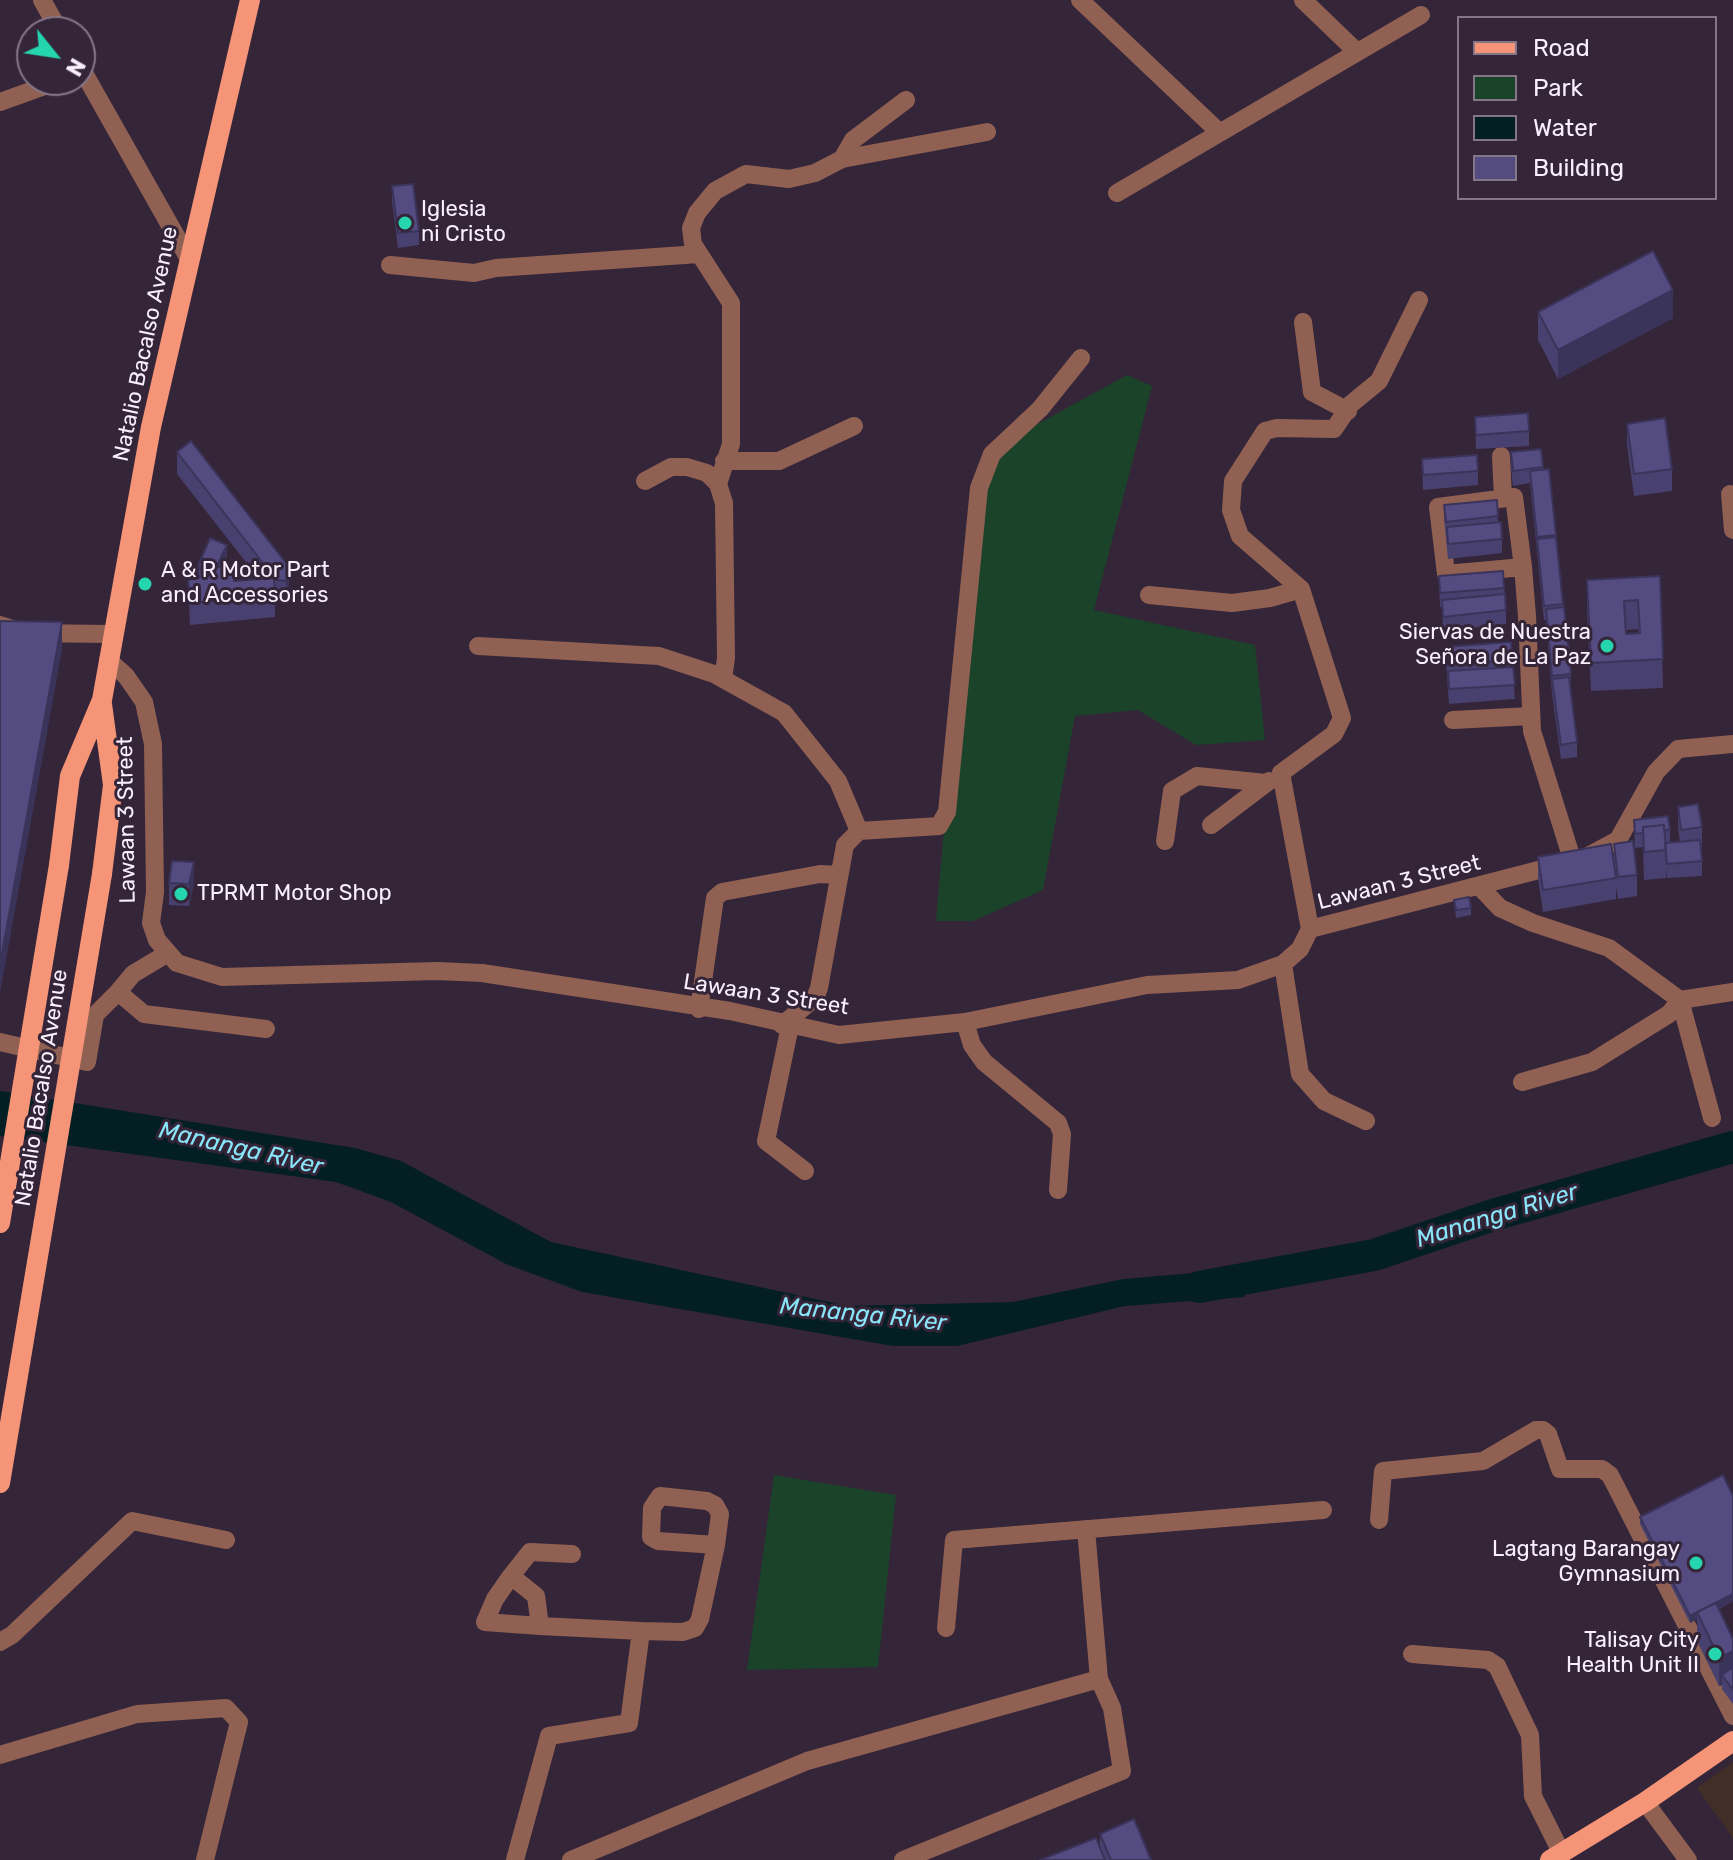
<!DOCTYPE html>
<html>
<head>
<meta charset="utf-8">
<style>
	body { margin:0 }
	#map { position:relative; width:1733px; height:1860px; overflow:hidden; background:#352539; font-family:Rubik,sans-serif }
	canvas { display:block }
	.legend { position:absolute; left:1457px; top:16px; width:260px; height:184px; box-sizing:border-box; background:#352539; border:2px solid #847687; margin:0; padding:10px 14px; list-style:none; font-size:24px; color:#faf0fd }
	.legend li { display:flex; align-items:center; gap:16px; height:40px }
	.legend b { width:40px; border:2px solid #847687 }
	.north { position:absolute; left:16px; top:16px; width:80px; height:80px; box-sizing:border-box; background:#352539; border:2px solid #847687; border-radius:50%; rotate:120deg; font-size:22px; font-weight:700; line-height:32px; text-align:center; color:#faf0fd }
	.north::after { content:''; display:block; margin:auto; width:28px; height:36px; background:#25d5ae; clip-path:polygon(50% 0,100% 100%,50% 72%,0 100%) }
</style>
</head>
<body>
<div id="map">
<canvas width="1733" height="1860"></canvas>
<ul class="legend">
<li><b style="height:10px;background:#f59477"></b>Road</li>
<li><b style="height:22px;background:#1b4329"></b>Park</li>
<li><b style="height:22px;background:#041f24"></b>Water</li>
<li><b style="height:22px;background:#544b80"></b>Building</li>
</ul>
<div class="north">N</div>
</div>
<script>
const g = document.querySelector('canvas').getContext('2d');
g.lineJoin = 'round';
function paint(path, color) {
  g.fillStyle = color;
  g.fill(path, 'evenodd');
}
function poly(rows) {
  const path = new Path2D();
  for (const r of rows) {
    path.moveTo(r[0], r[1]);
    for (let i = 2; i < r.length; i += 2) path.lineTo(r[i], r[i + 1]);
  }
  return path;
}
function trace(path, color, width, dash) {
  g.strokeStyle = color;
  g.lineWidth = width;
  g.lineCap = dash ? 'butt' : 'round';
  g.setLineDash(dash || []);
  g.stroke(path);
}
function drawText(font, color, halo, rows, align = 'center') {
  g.font = font + ' Rubik,sans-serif';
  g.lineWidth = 6;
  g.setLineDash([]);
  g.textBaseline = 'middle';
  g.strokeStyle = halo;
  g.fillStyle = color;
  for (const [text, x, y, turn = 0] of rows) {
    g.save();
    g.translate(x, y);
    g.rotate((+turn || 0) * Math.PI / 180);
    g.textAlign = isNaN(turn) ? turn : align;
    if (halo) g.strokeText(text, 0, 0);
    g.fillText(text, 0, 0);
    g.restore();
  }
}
paint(poly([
	[1733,1762,1733,1838,1697,1788]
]), '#412e27');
paint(poly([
	[1127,375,1152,386,1094,610,1255,645,1265,740,1196,745,1138,710,1075,716,1043,890,973,921,936,921,972,503,983,454],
	[774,1475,896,1495,878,1667,747,1670]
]), '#1b4329');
paint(poly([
	[0,1091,355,1148,401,1161,551,1242,848,1306,1013,1302,1123,1279,1242,1269,1245,1297,1125,1306,957,1346,893,1346,582,1292,506,1264,391,1202,336,1182,0,1136]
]), '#041f24');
trace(poly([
	[1199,1287,1374,1255,1493,1215,1733,1147]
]), '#041f24', 32);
trace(poly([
	[42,0,60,32],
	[1080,0,1219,132],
	[1303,0,1357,52],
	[80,66,189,259],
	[0,102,61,80],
	[842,159,853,140,906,100],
	[1117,193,1421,15],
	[390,265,474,273,496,268,699,254],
	[1303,322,1312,392,1348,411],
	[1501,456,1503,498],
	[724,461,779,461,854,426],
	[645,481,671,467,687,467,707,473,718,484],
	[1730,494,1733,530],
	[1523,567,1446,574,1438,507,1514,497,1523,567,1527,616,1532,731,1572,859],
	[1149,595,1232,603,1270,598,1301,589],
	[0,625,25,633,111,634],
	[478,646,659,656,714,674,784,713,838,781,859,831],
	[108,660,126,676,144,702,153,744,155,892,151,923,157,940,177,963,222,977,437,971,482,973,730,1011,839,1035,965,1022,1147,985,1238,980,1283,964,1300,949,1310,929,1558,865],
	[723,679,726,658,724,503,718,484,731,444,731,303,693,244,691,228,697,213,715,191,746,174,789,179,815,173,842,159,987,132],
	[1453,720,1531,716],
	[1211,825,1269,781],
	[1165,841,1172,791,1197,776,1266,783],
	[1590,855,1618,840,1656,772,1678,749,1733,744],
	[1480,887,1500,908,1533,923,1609,948,1680,1000,1712,1118],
	[1310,929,1281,773,1334,734,1342,718,1301,589,1240,536,1231,510,1233,481,1265,431,1277,428,1334,429,1351,404,1379,381,1419,300],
	[1283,964,1300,1074,1324,1101,1366,1121],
	[118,992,133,974,168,953],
	[699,1009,715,898,722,892,820,874,839,875],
	[965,1022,972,1045,984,1062,1058,1123,1062,1134,1058,1190],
	[782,1025,815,998,819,988,845,845,859,831,939,826,947,812,979,488,992,454,1040,409,1081,358],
	[790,1026,766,1141,805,1171],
	[0,1042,87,1062,95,1015,118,992,144,1014,266,1029],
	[1522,1082,1592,1062,1669,1014,1680,1000,1733,992],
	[660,1496,707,1501,715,1505,720,1514,716,1545,658,1541,651,1537,652,1508,660,1496],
	[1379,1520,1383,1471,1483,1461,1536,1430,1543,1430,1548,1434,1560,1469,1602,1469,1610,1475,1733,1716],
	[511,1576,536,1596,540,1626,485,1622,495,1599,511,1576,530,1552,572,1554],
	[540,1626,641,1631,683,1632,695,1628,700,1619,716,1545],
	[946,1628,954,1540,1323,1510],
	[0,1642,12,1635,132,1521,226,1540],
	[1412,1654,1488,1660,1497,1666,1530,1735,1533,1796,1562,1854],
	[0,1755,137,1714,226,1708,239,1722,205,1860],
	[1645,1802,1688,1860],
	[515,1860,549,1736,629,1723,641,1631],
	[571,1860,807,1761,1099,1679],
	[903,1860,1122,1771,1112,1708,1099,1679,1086,1529]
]), '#906153', 18);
trace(poly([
	[59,865,70,776,102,700,151,427,250,0],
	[102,874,113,785,102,704],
	[1550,1860,1645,1802,1733,1741]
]), '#f59477', 20);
trace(poly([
	[0,1223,59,865],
	[0,1483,102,874]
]), '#f59477', 20);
paint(poly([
	[392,186,419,231,419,245,398,248,392,201],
	[1538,312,1673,318,1558,379,1538,340],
	[1475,417,1529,431,1529,446,1476,449],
	[1627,424,1672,469,1672,491,1634,496,1627,445],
	[1541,449,1543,470,1549,469,1571,674,1570,688,1577,742,1577,757,1561,759,1552,694,1546,620,1544,620,1530,483,1513,486,1511,467,1511,452],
	[177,452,289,567,289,588,286,602,276,601,275,600,275,617,190,625,188,580,198,579,198,566,227,560,223,567,234,581,259,579,177,474],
	[1422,459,1478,471,1478,485,1423,490],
	[1497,500,1498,522,1502,539,1502,553,1448,559,1444,519,1444,505],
	[1503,571,1506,610,1506,624,1443,631,1442,607,1440,607,1439,576],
	[1660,576,1663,688,1591,691,1587,609,1587,580],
	[1638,629,1638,633,1626,634,1626,630],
	[1511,642,1515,699,1449,704,1445,647],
	[1678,807,1702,827,1702,876,1667,878,1666,869,1666,878,1644,880,1643,847,1635,848,1634,820,1670,830,1670,843,1680,842,1678,828],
	[1614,844,1637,875,1637,896,1618,899,1616,887,1616,899,1543,912,1538,878,1538,857,1614,861],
	[169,883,194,884,189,906,169,905],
	[1454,900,1471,908,1471,915,1456,918],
	[1733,1496,1733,1601,1719,1609,1733,1639,1733,1704,1722,1689,1722,1685,1719,1686,1697,1641,1697,1619,1690,1623,1640,1524,1640,1517],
	[1100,1834,1151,1860,1040,1860,1100,1847]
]), '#48406e');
paint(poly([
	[1673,290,1673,318,1558,379,1558,350],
	[227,545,227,560,214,588,214,573],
	[289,567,289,588,286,602,286,581],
	[62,622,62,650,0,993,0,964],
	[194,862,194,884,189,906,189,884],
	[1733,1594,1733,1601,1700,1618,1698,1612],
	[1697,1612,1697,1619,1690,1623,1690,1616],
	[1733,1651,1733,1680,1722,1675,1722,1685,1719,1686,1719,1658]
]), '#3b345a');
const building = poly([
	[413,184,419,231,398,233,392,186,413,184],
	[1653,251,1673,290,1558,350,1538,312,1653,251],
	[1528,413,1529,431,1476,435,1475,417,1528,413],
	[1665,418,1672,469,1634,474,1627,424,1665,418],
	[191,441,289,567,286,581,276,580,177,452,191,441],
	[1541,449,1543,467,1513,471,1511,452,1541,449],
	[1477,455,1478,471,1423,475,1422,459,1477,455],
	[1549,469,1556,535,1537,537,1530,471,1549,469],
	[1497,500,1498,516,1446,522,1444,505,1497,500],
	[1501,522,1502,539,1448,544,1447,527,1501,522],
	[1556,537,1563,604,1544,606,1537,539,1556,537],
	[210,538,227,545,216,568,204,569,198,566,210,538],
	[233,566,234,581,274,578,275,596,190,603,188,580,199,578,198,569,233,566],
	[1503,571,1504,588,1440,593,1439,576,1503,571],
	[1660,576,1663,659,1591,663,1587,580,1660,576],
	[1638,600,1640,633,1626,634,1624,601,1638,600],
	[1505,594,1506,610,1443,617,1442,600,1505,594],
	[1564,607,1571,674,1552,676,1546,609,1564,607],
	[0,621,62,622,0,964,0,621],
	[1511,642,1512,660,1446,665,1445,647,1511,642],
	[1513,667,1515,685,1449,689,1448,671,1513,667],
	[1569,677,1577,742,1561,745,1552,679,1569,677],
	[1698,804,1702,827,1681,830,1678,807,1698,804],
	[1668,816,1670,830,1664,830,1664,825,1643,827,1643,833,1635,834,1634,820,1668,816],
	[1664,825,1666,850,1644,852,1643,827,1664,825],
	[1700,840,1702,861,1667,864,1665,843,1700,840],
	[1633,841,1637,875,1618,877,1614,844,1633,841],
	[1611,844,1616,878,1543,890,1538,857,1611,844],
	[172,861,194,862,189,884,169,883,172,861],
	[1469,897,1471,908,1456,910,1454,900,1469,897],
	[1723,1475,1733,1496,1733,1594,1690,1616,1640,1517,1723,1475],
	[1716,1603,1733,1639,1733,1651,1719,1658,1697,1612,1716,1603],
	[1733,1667,1733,1690,1722,1675,1733,1667],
	[1134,1819,1151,1860,1111,1860,1100,1834,1134,1819],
	[1096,1838,1105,1860,1040,1860,1096,1838]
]);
paint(building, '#544b80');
trace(building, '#3b345a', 2);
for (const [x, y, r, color] of [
	[405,223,8,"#25d5ae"],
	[145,584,8,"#25d5ae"],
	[1607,646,8,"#25d5ae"],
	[181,894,8,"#25d5ae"],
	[1696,1563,8,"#25d5ae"],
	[1715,1654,8,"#25d5ae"]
]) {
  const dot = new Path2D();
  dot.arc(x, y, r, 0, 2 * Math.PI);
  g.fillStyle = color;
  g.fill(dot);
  trace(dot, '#352539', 3);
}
drawText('22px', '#faf0fd', '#352539', [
	["Iglesia",421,210],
	["ni Cristo",421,235],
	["A & R Motor Part",161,571],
	["and Accessories",161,596],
	["Siervas de Nuestra",1591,633,"right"],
	["Señora de La Paz",1591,658,"right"],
	["TPRMT Motor Shop",197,894],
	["Lagtang Barangay",1680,1550,"right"],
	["Gymnasium",1680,1575,"right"],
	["Talisay City",1699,1641,"right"],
	["Health Unit II",1699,1666,"right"]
], 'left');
drawText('22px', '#faf0fd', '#352539', [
	["Natalio Bacalso Avenue",146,344,-78],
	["Lawaan 3 Street",127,820,-91],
	["Lawaan 3 Street",1399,883,-14],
	["Lawaan 3 Street",766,995,9],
	["Natalio Bacalso Avenue",42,1088,-81]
]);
drawText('italic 24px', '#89e6f9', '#352539', [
	["Mananga River",241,1149,13],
	["Mananga River",1497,1216,-17],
	["Mananga River",863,1315,6]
]);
</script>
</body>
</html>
